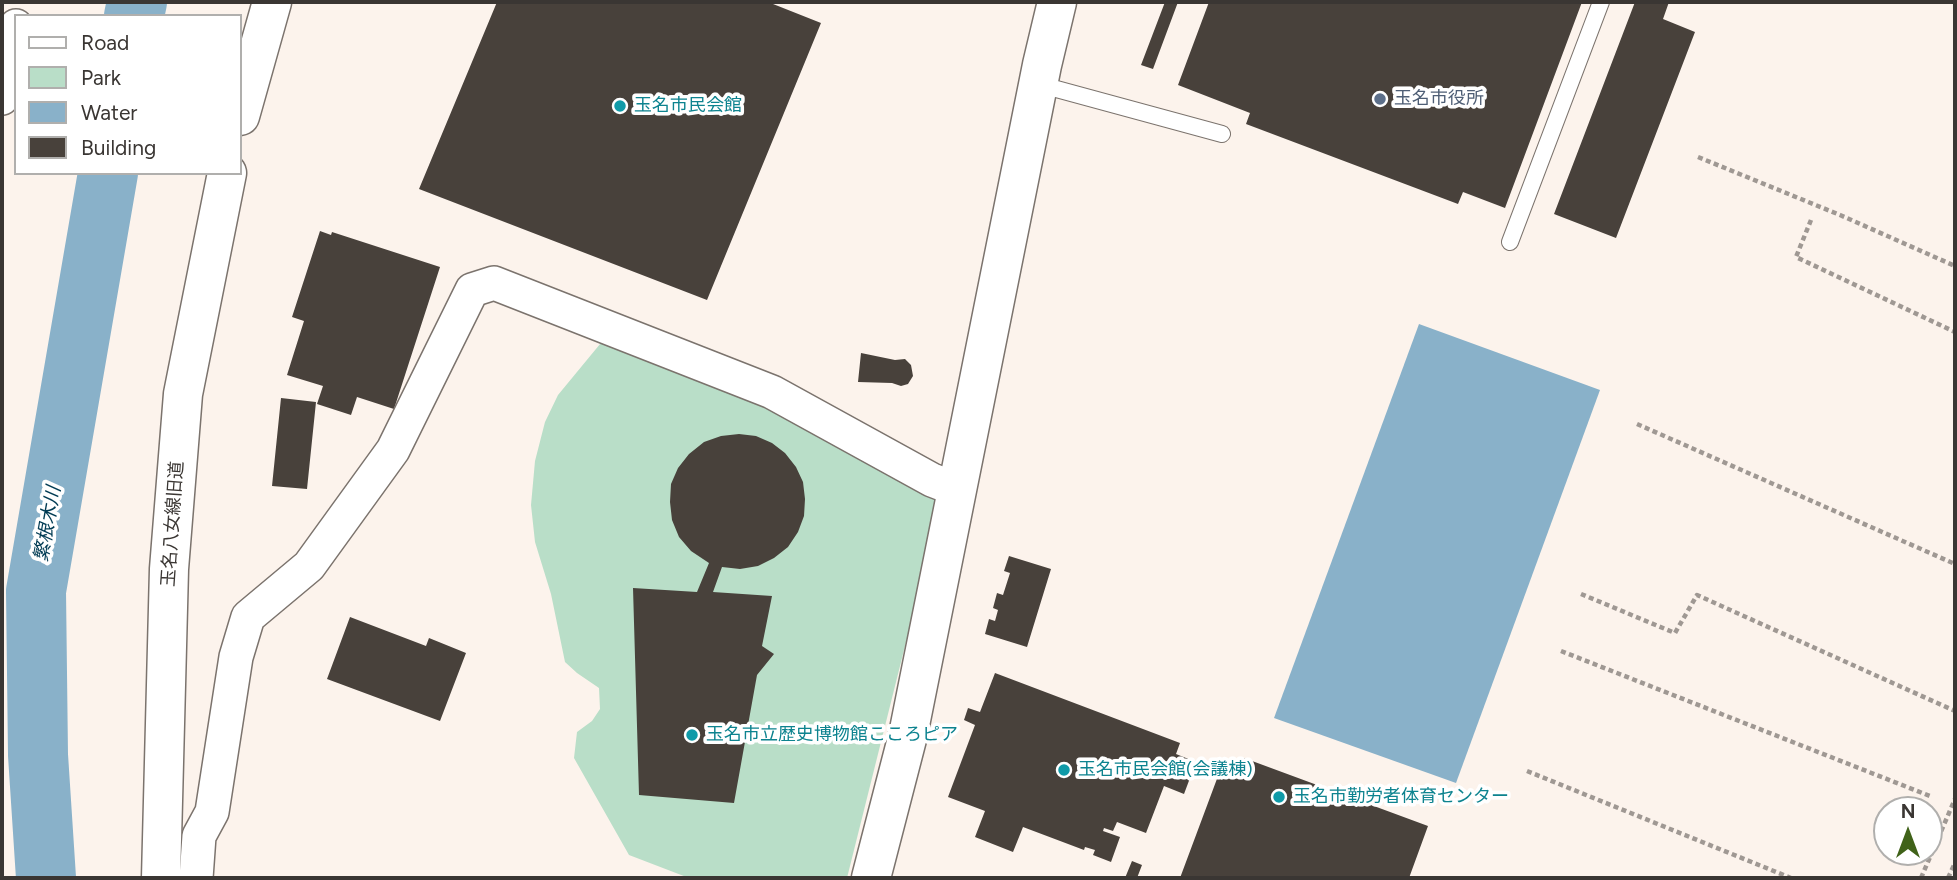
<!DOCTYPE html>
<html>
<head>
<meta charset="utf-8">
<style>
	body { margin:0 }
	#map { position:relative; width:1957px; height:880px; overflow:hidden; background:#fcf3ec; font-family:Figtree,sans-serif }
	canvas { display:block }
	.frame { position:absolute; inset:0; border:4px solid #3a3633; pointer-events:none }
	.legend { position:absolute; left:14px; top:14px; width:228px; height:161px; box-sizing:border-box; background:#fff; border:2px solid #b0afad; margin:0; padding:9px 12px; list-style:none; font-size:21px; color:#3a3633 }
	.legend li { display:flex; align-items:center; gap:14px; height:35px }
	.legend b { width:35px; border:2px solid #b0afad }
	.north { position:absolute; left:1873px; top:796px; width:70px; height:70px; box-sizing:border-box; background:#fff; border:2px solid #b0afad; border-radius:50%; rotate:0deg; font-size:19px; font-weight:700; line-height:28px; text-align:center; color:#3a3633 }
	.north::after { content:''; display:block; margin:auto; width:24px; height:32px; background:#406219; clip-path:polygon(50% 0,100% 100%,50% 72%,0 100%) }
</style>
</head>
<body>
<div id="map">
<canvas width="1957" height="880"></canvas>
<div class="frame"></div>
<ul class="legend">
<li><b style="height:9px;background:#fff"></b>Road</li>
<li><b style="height:19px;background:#b9dec8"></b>Park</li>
<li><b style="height:19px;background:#89b1c9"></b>Water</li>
<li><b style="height:19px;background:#48413b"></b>Building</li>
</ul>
<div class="north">N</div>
</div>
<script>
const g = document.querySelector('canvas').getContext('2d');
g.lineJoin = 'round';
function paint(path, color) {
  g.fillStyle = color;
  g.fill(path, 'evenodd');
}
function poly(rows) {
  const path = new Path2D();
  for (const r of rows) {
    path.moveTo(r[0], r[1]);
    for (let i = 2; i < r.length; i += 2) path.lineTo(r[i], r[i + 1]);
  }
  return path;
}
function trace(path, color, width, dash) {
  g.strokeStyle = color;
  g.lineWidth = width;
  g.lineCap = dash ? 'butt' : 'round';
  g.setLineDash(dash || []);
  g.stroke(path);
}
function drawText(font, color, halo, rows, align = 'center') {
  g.font = font + ' Figtree,"Noto Sans JP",sans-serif';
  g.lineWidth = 7;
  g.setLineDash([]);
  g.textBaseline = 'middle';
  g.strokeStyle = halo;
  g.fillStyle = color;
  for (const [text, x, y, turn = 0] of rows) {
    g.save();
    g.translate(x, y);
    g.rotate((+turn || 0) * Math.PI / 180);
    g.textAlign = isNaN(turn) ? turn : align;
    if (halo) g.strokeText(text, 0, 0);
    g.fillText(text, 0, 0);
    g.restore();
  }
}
paint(poly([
	[605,338,765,397,943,494,847,878,689,878,629,855,574,758,577,732,592,721,600,709,599,688,577,673,565,662,551,594,535,542,531,505,535,461,545,422,558,395]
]), '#b9dec8');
paint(poly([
	[1419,324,1600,390,1456,783,1274,718]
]), '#89b1c9');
trace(poly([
	[134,16,137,2],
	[46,878,38,755,36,591,108,173]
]), '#89b1c9', 60);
paint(poly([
	[497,2,768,2,821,23,707,300,419,189],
	[1165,2,1178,2,1153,69,1141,65],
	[1209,2,1582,2,1505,208,1463,192,1458,204,1246,124,1250,113,1178,85],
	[1635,2,1669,2,1663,19,1695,32,1616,238,1554,214],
	[320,231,331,235,332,232,440,267,394,409,357,397,351,415,317,404,323,386,287,375,304,321,292,317],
	[861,353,895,360,905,359,911,365,913,376,908,384,901,386,892,383,858,382],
	[281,398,316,402,307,489,272,486],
	[739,434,756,436,772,443,785,453,796,467,803,482,805,499,804,516,798,532,788,547,774,558,758,566,740,569,722,567,713,592,772,596,762,646,774,654,757,675,734,803,639,795,633,588,697,592,709,563,691,551,679,537,672,520,670,502,671,484,678,468,689,454,704,442,721,436],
	[1009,556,1051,569,1027,647,985,634,989,619,995,621,998,610,993,608,997,593,1003,595,1010,573,1004,571],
	[350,617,426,646,429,638,466,653,440,721,327,679],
	[995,673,1180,743,1176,754,1196,762,1184,794,1164,786,1146,833,1117,822,1113,831,1104,828,1103,831,1120,837,1111,862,1093,855,1095,850,1085,847,1084,850,1023,827,1013,852,975,837,985,811,948,797,975,725,964,720,968,708,980,712],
	[1244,758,1428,826,1409,878,1180,878,1224,760,1241,767],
	[1132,861,1142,865,1137,878,1125,878]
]), '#48413b');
const service = poly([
	[1038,84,1222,134],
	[1510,242,1601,2]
]);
const minor = poly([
	[2,98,16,26],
	[196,878,199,836,212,812,236,657,248,617,309,566,393,450,472,290,494,283,772,392,932,480,958,490]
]);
const tertiary = poly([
	[240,116,272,2],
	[161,878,169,569,183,394,227,173],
	[871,878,908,735,1042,65,1057,2]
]);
trace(service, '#7b736d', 18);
trace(minor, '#7b736d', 36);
trace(tertiary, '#7b736d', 41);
trace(poly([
	[1698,157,1840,215,1955,266],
	[1811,220,1796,257,1955,332],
	[1637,424,1955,564],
	[1581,594,1675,633,1697,595,1955,711],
	[1561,651,1930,796],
	[1527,771,1791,878],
	[1921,878,1955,799],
	[1948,878,1955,863]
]), '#9f9893', 4.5, [5, 3.5]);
trace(service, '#fff', 16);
trace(minor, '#fff', 33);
trace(tertiary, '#fff', 38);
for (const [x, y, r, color] of [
	[1380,99,7,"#5c6f8a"],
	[620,106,7,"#0f9aa8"],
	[692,735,7,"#0f9aa8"],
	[1064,770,7,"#0f9aa8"],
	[1279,797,7,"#0f9aa8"]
]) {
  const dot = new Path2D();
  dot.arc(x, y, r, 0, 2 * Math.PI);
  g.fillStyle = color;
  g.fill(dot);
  trace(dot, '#fff', 2.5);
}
drawText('18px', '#4e5e75', '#fff', [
	["玉名市役所",1394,99]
], 'left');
drawText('18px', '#0d838f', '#fff', [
	["玉名市民会館",634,106],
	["玉名市立歴史博物館こころピア",706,735],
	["玉名市民会館(会議棟)",1078,770],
	["玉名市勤労者体育センター",1293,797]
], 'left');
drawText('18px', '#3a3633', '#fff', [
	["玉名八女線旧道",173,524,-86]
]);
drawText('italic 19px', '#013b53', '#fff', [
	["繁根木川",48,524,-80]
]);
</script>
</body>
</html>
